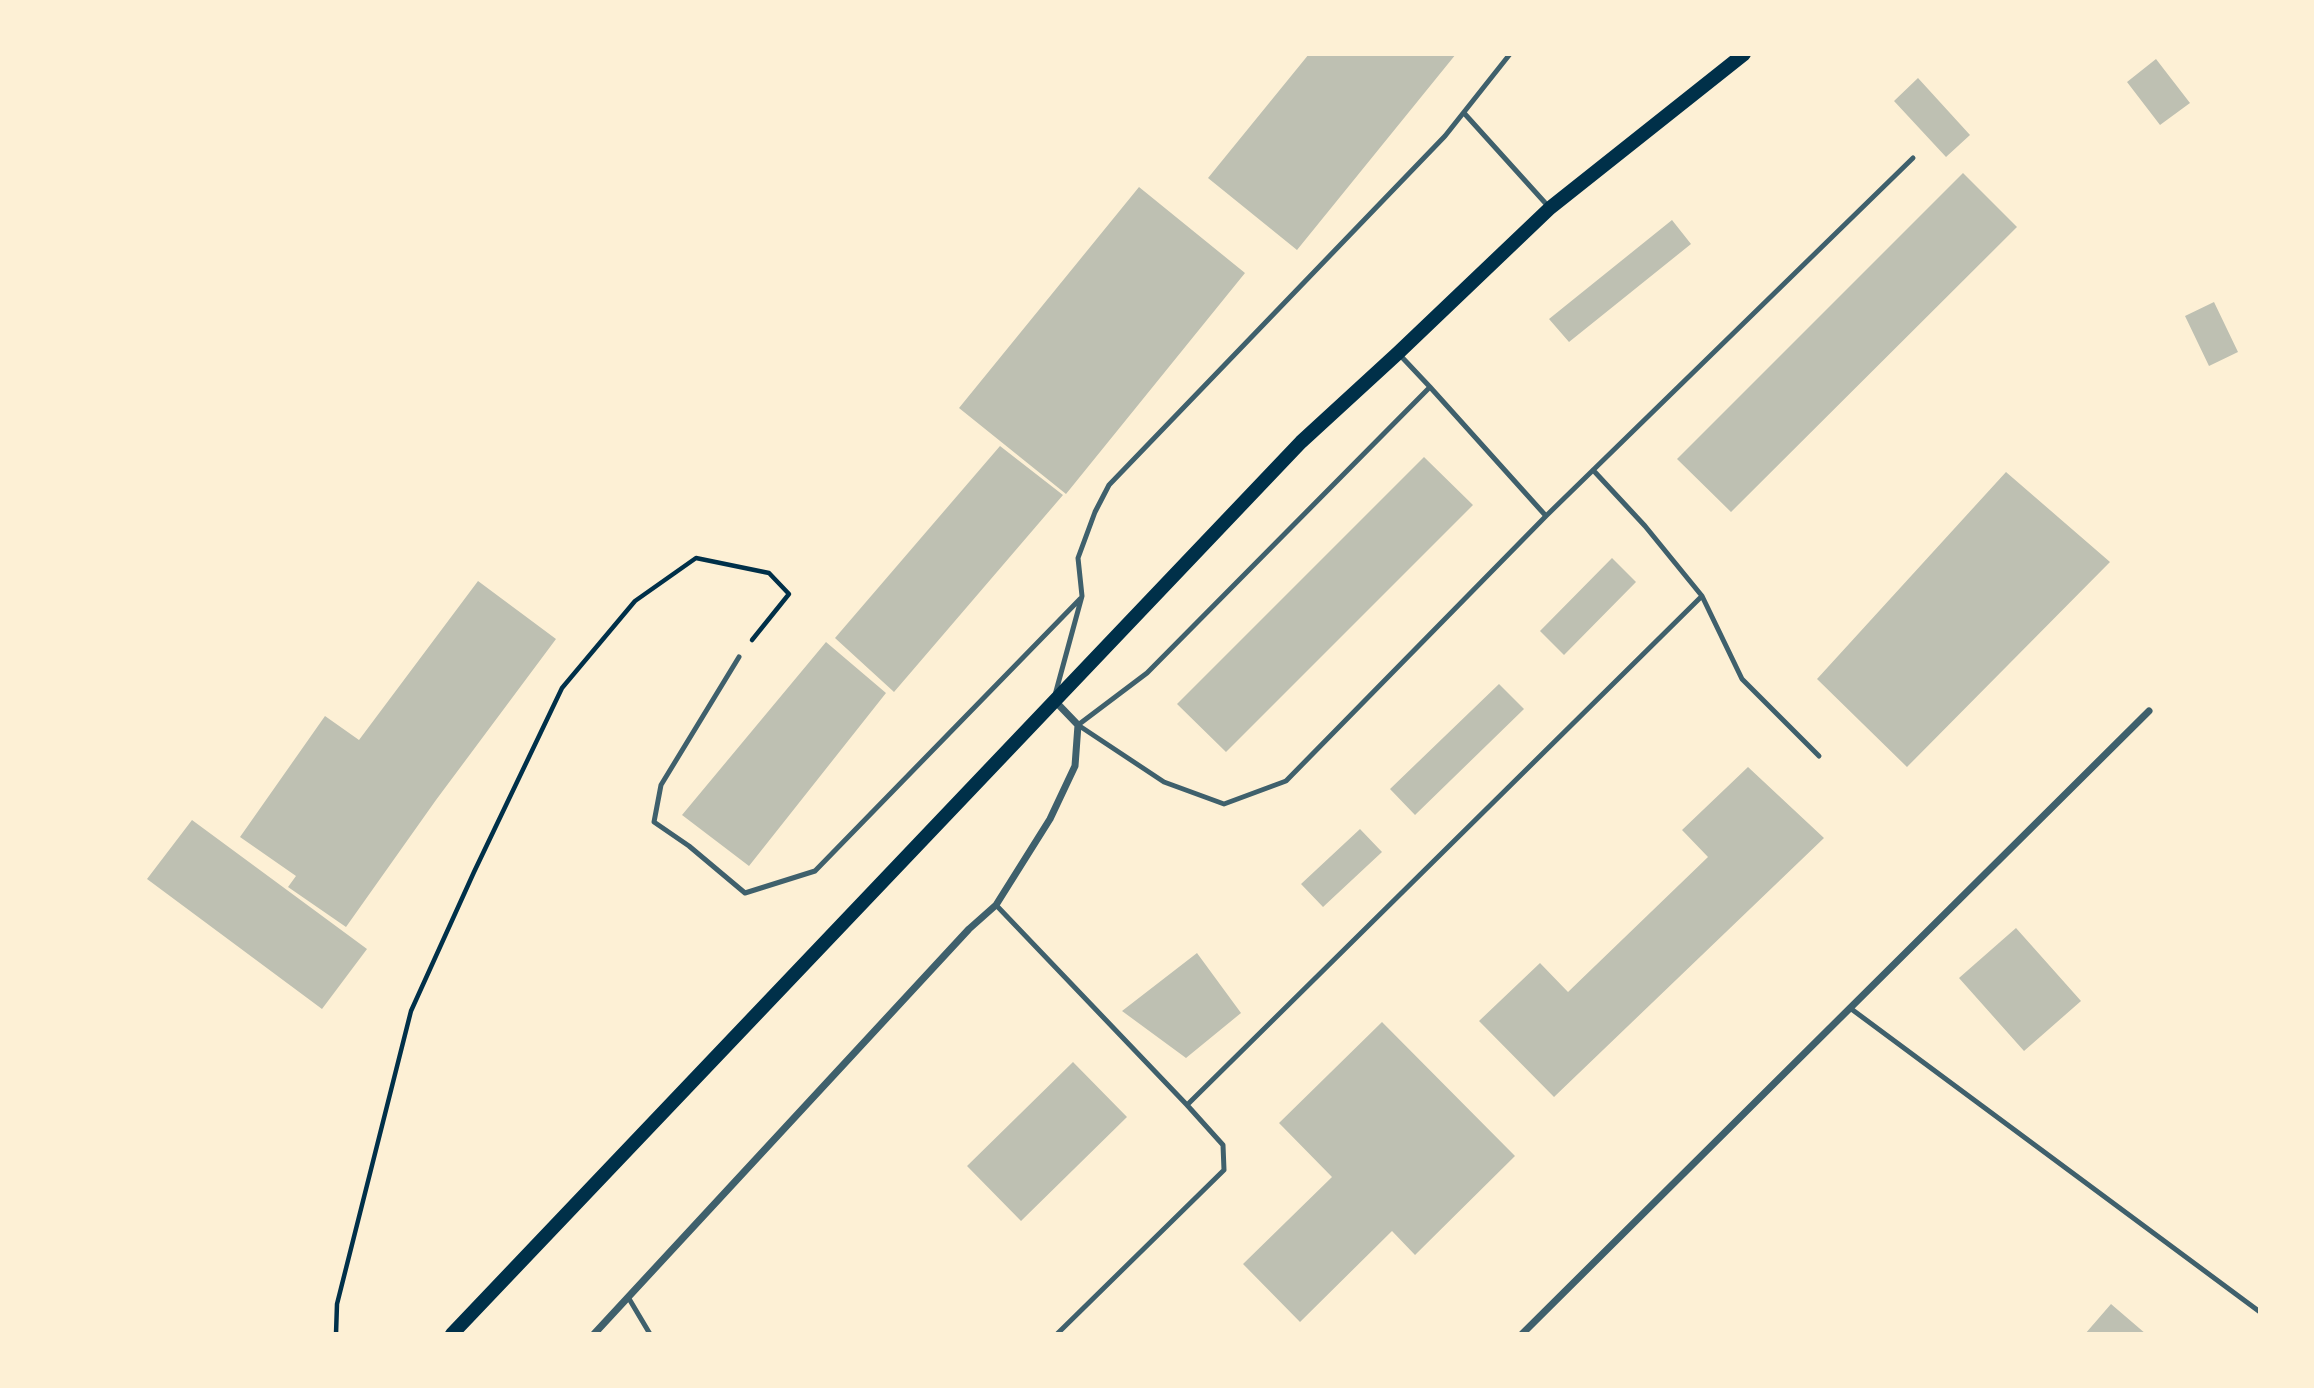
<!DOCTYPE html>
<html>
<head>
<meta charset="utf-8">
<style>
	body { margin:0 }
	#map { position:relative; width:2314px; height:1388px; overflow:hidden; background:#fdf0d5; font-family:Lato,sans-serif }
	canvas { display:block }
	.frame { position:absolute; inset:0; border:56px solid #fdf0d5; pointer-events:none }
</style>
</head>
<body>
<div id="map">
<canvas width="2314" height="1388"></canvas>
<div class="frame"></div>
</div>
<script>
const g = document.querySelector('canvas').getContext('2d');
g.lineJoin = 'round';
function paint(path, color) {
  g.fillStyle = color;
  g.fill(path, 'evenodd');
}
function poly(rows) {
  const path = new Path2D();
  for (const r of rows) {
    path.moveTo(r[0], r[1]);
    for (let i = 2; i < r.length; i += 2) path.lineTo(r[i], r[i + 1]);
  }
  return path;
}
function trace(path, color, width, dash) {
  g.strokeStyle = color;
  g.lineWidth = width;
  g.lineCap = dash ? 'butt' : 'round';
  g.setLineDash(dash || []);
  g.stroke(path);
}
paint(poly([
	[1309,54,1456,54,1297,250,1208,178],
	[2156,59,2190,103,2160,125,2127,82],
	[1918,78,1970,135,1946,157,1894,101],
	[1963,173,2017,227,1731,512,1677,459],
	[1139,187,1245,273,1066,494,959,408],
	[1672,220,1691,244,1569,342,1549,319],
	[2214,302,2238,352,2209,366,2185,316],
	[1000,446,1063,495,894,692,835,638],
	[1424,457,1473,505,1226,752,1177,704],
	[2006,472,2110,562,1907,767,1817,679],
	[1612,558,1636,582,1564,655,1540,631],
	[478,581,556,639,436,800,346,927,288,887,296,876,240,837,325,716,359,740],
	[826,642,886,693,749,866,682,815],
	[1499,684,1524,709,1415,815,1390,789],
	[1748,767,1824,838,1554,1097,1479,1021,1540,963,1568,992,1708,857,1682,830],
	[192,820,367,949,322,1009,147,879],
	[1360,829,1382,852,1323,907,1301,884],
	[2016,928,2081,1001,2024,1051,1959,978],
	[1197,953,1241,1013,1186,1058,1122,1011],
	[1382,1022,1515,1156,1415,1255,1392,1231,1300,1322,1243,1264,1332,1177,1279,1123],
	[1073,1062,1127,1117,1021,1221,967,1166],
	[2111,1304,2146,1334,2085,1334]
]), '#bec0b2');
trace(poly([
	[336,1334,337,1304,411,1011,474,872,562,688,635,601,696,558,769,573,789,594,752,640]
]), '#003049', 4.5);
trace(poly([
	[1464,113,1548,206],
	[1398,353,1430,387,1546,516,1286,781,1224,804,1164,782,1078,725,1147,673,1430,387],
	[1593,470,1645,526,1702,596,1742,679,1819,756],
	[1546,516,1913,158],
	[739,657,661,785,654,822,689,846,745,893,815,871,1080,599],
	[1055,695,1082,596,1078,558,1095,512,1109,485,1445,136,1510,54],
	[996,905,1187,1105,1702,596],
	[1850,1008,2260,1312],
	[628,1297,650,1334],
	[1057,1334,1224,1170,1223,1145,1187,1105]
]), '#3f606c', 5);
trace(poly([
	[594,1334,969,929,996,905,1050,819,1075,766,1078,725,1054,700],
	[1522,1334,2149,711]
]), '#3f606c', 7);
trace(poly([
	[452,1334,1301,442,1398,353,1550,208,1744,54]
]), '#003049', 14);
</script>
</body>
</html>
